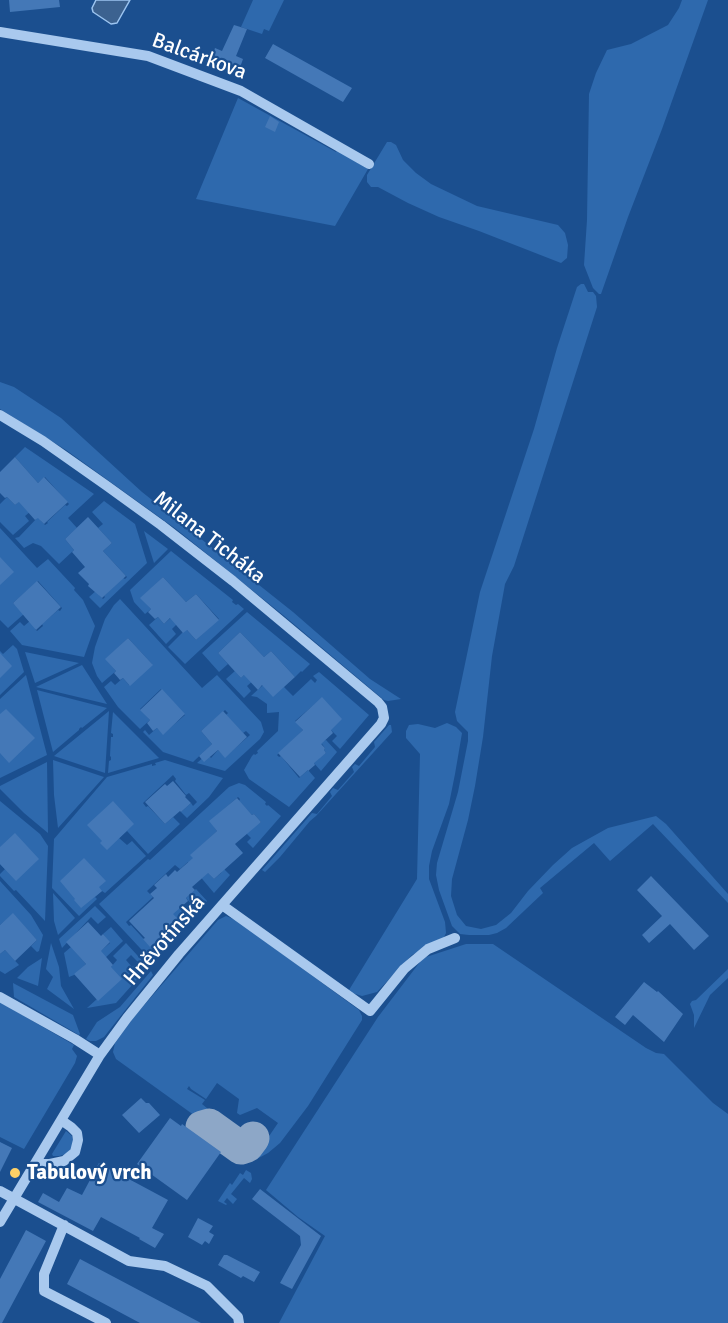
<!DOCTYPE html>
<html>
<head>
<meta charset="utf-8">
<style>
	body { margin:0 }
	canvas { display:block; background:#1b4f8f }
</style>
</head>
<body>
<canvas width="728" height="1323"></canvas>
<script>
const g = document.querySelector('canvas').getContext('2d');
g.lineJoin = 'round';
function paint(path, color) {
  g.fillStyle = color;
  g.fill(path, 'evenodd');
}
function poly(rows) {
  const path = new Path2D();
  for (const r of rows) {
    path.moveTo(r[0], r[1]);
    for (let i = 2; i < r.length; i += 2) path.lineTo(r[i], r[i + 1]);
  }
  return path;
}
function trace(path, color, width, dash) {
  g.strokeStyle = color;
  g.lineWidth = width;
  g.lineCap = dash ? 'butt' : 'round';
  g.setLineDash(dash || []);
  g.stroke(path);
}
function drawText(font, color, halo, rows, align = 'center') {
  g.font = font + ' Signika,sans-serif';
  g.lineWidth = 4.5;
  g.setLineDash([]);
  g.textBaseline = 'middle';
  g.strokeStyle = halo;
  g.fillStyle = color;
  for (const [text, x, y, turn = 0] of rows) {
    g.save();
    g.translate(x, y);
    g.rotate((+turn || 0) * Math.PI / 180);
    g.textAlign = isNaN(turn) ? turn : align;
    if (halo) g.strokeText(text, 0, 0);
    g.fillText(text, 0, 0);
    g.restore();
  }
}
paint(poly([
	[253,0,284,0,269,31,264,29,262,34,241,27],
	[682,0,708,0,662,129,628,217,601,294,599,294,593,288,584,265,587,220,589,94,596,73,607,50,631,44,668,25,679,8],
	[238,98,336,152,337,150,368,169,335,226,196,199],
	[387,142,391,142,396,145,403,160,416,173,431,184,477,206,558,225,565,233,568,245,567,258,561,263,479,231,439,217,408,203,378,187,371,187,367,182,367,175],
	[581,284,584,284,588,292,593,292,596,296,597,307,514,566,505,584,492,656,483,737,475,786,468,820,452,879,451,896,457,915,466,926,481,929,496,925,511,913,528,891,553,865,572,848,608,828,656,816,666,824,728,894,728,903,653,824,610,861,594,843,540,888,543,893,506,928,497,933,489,935,469,935,460,934,452,926,439,890,436,875,437,863,458,792,468,741,468,732,457,721,455,712,480,592,534,429,557,348,577,287],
	[0,382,14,387,61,418,142,492,293,612,370,679,401,699,388,701,384,700,283,615,176,529,66,450,0,409],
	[25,447,94,494,68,518,77,528,65,539,74,550,59,564,41,546,33,543,24,548,15,538,19,537,39,516,41,521,45,525,48,523,47,522,65,505,67,506,69,504,45,477,38,483,15,457],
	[7,497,15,505,21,500,31,511,25,516,29,521,13,535,0,522,0,504],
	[104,501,135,524,147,563,100,608,89,597,97,590,99,595,103,599,105,597,104,596,123,578,125,579,127,577,103,551,112,543,98,528,103,524,92,512],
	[0,528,37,568,48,559,75,588,74,590,83,600,95,626,84,657,22,645,10,631,20,622,24,626,30,621,36,628,35,629,37,631,43,626,42,624,58,610,60,611,62,608,38,581,13,603,25,613,8,628,0,620],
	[144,531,168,549,154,563],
	[171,551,233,600,232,602,236,605,238,604,244,609,185,664,168,647,186,629,196,640,219,619,196,594,186,602,163,577,141,598,151,609,145,614,134,602,130,590],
	[120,599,202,688,217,675,261,722,264,732,260,739,225,771,197,763,207,754,211,758,218,750,225,757,250,735,246,731,243,733,226,715,228,713,225,710,201,731,212,744,193,762,163,752,143,732,145,730,149,735,157,728,163,734,185,715,161,689,140,709,150,720,140,729,118,707,104,687,111,681,115,685,123,678,129,685,152,664,128,638,106,659,116,671,102,683,97,676,92,663,95,647,105,619,114,605],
	[247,612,310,664,302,672,301,671,295,677,271,651,264,657,240,632,218,653,228,664,219,672,202,653],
	[174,615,180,621,172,629,176,634,166,644,149,625,158,617,164,624],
	[13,645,17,649,24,672,0,695,0,651,3,654],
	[25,652,79,663,35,683],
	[82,665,107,704,36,687],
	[249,670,256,678,247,686,251,691,244,698,226,679,235,671,241,678],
	[319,672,369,715,340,749,332,741,337,736,331,730,322,698,295,721,303,730,277,755,279,757,281,756,299,778,308,770,315,778,289,807,249,779,244,770,252,756,254,754,255,755,258,753,257,751,278,731,279,712,267,713,267,704,257,697,251,696,263,685,284,687,293,696,311,679,315,683,317,680,313,676],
	[26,675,47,755,0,778,0,699],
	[37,690,107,708,82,728,81,727,79,729,79,730,53,752],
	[109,711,105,773,54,756],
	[113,712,159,758,108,773,109,761,111,760,111,757,110,756,111,737,113,737,113,734,111,733],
	[447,723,456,727,462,733,455,774,449,804,432,851,429,866,429,879,445,922,446,933,444,937,412,955,377,992,362,996,349,992,349,990,417,879,420,754,406,738,406,731,409,725,418,724,435,728],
	[389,725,391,725,392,732,316,816,310,821,280,857,265,872,262,870,312,813,317,814,332,796,330,792,333,788,338,790,354,772,352,767,355,764,359,766,375,747,374,742],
	[326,740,337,752,321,771,313,762,326,753,324,750,325,748,322,744,320,746,317,742],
	[53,760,104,777,58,828,54,795],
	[165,760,223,778,209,797,187,818,181,812,191,803,193,806,197,802,189,793,186,795,175,781,176,779,173,775,143,803,146,807,148,806,165,824,173,817,180,824,148,854,127,831,119,838,127,845,132,841,146,856,105,893,102,891,95,897,97,899,79,916,52,888,54,839,107,777,152,764,152,766,156,765,155,763],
	[47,762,48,833,24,813,0,789,0,786],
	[239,783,245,785,266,802,265,804,267,806,268,805,281,816,253,848,247,842,251,838,246,833,257,823,258,824,261,822,254,814,252,815,239,801,240,799,238,797,210,821,217,831,191,855,214,879,221,873,223,868,230,875,214,893,188,862,180,869,175,865,147,891,153,897,126,922,129,926,131,925,151,947,153,945,152,944,161,936,165,941,170,937,172,940,153,962,99,904,148,859,150,860,229,787],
	[0,801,40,834,48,846,45,921,16,890,14,891,0,876,0,874,5,869,0,864],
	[0,881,31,915,43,935,39,951,37,952,31,946,37,940,13,914,0,925],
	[196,889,207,901,198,911,186,898],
	[53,893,75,918,58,935,54,921],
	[95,906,106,917,98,924,91,917,62,948,59,939],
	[180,906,185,911,189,907,195,914,175,937,167,928,171,914],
	[226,916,236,920,359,1010,362,1016,362,1020,308,1106,280,1143,268,1153,255,1160,247,1155,257,1141,263,1145,278,1123,257,1108,240,1115,237,1113,239,1099,217,1083,206,1099,191,1089,189,1086,187,1089,205,1100,202,1104,208,1109,204,1115,198,1118,116,1059,113,1052,115,1043,133,1018,218,920],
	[111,927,123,941,103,960,97,954,110,943,103,934],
	[51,943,59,967,61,986,74,1009,47,989,53,977,46,969],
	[126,943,148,967,144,972,136,963,138,962,131,955,126,960,132,967,135,965,142,974,116,1003,87,1008,97,999,111,967,117,960,113,956],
	[466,944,493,944,646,1048,656,1053,664,1054,713,1103,728,1114,728,1323,279,1323,325,1236,298,1217,266,1190,378,1017,423,958],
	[71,947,86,964,74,975,69,977,64,953],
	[5,950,19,965,5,974,0,971,0,954],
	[42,958,38,986,17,978,28,967],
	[728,969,728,978,710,995,694,1028,694,1015,690,1004,692,1001,696,1000],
	[151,971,153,975,104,1037,96,1041,90,1041,86,1039,97,1022,120,1007],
	[13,983,73,1015,80,1034,79,1035,14,997],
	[0,1002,74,1045,72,1049,77,1056,75,1063,24,1149,0,1137],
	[217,1115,227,1122,226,1124,229,1127,232,1123,248,1134,244,1140,240,1141,215,1123,214,1119],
	[66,1131,72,1136,73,1140,72,1148,66,1154,59,1156,53,1156,52,1154],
	[246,1170,251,1173,252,1179,250,1183,244,1178,231,1194,237,1199,233,1204,227,1198,224,1202,227,1204,226,1205,218,1201,230,1183,232,1185,240,1173,243,1175]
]), '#2e69ad');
const water = poly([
	[96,0,130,0,117,23,111,24,93,12,92,8,96,0]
]);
paint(water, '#3c6290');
trace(water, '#9cc4f0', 1.5);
trace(poly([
	[202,1127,209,1125,241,1148,247,1146,253,1138]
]), '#8da7c7', 33);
paint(poly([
	[9,0,59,0,60,7,10,12],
	[234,25,247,29,236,56,243,59,237,76,209,65,215,48,222,51],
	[273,44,352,88,343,102,265,58],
	[270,116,279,122,275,132,265,127],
	[15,457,38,483,44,477,68,502,44,524,38,518,35,520,19,502,15,505,7,497,5,498,0,493,0,472],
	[88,517,112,543,103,551,126,576,102,598,88,586,89,584,78,573,85,567,72,552,74,550,65,539],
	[0,557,14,572,0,585],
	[163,577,186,602,196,594,219,620,196,640,187,630,183,633,170,618,164,624,158,617,155,619,148,612,151,609,140,598],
	[37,581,61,607,36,630,13,603],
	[240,632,264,657,271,651,295,677,273,697,262,685,258,690,244,675,241,678,218,653],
	[128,638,153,665,130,686,123,678,120,680,114,673,116,671,105,659],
	[0,653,12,666,0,678],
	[162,689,185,714,163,735,157,728,153,731,147,723,150,720,140,710],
	[322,697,342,719,331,730,333,733,321,744,325,748,324,750,326,753,314,763,315,765,308,771,308,770,300,777,278,753,303,730,295,722],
	[6,709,35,738,9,763,0,753,0,714],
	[223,711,247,737,225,758,218,750,204,762,199,756,212,744,201,731],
	[173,781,186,796,185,797,191,803,181,812,180,811,165,824,145,802,165,784,167,786],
	[237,798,252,815,254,814,261,822,235,844,243,853,214,879,208,873,192,887,195,890,186,898,188,901,173,914,179,920,150,947,143,939,145,938,129,921,154,898,150,894,157,888,154,885,166,874,168,877,175,870,177,872,193,858,190,855,217,831,209,821],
	[113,801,134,824,107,850,100,843,102,841,87,825],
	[15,833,39,859,16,881,0,864,0,847],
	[84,858,106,881,99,887,102,891,81,908,74,900,75,899,60,881],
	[651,876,709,936,694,950,670,924,649,943,642,935,662,916,637,890],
	[13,913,37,940,15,961,5,950,0,954,0,925],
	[88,922,101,936,103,934,110,942,101,951,113,965,111,967,122,979,98,1001,74,974,86,964,66,942],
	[644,982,657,992,658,991,683,1014,664,1042,633,1015,625,1025,615,1017],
	[141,1098,146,1103,149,1103,160,1115,139,1133,122,1115],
	[170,1118,181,1126,182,1124,221,1152,187,1200,137,1164],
	[0,1142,12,1148,0,1172],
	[99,1163,168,1200,152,1228,164,1234,155,1248,139,1239,140,1238,101,1217,93,1231,38,1202,43,1193,59,1202,67,1188,82,1195],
	[260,1189,321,1236,292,1289,280,1283,301,1245,300,1236,252,1199],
	[198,1218,213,1226,209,1232,214,1235,209,1244,205,1241,202,1245,188,1237],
	[26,1230,46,1241,2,1323,0,1323,0,1279],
	[224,1255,227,1255,260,1272,254,1282,243,1276,241,1278,218,1265],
	[80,1259,201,1323,140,1323,67,1284]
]), '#4478b7');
trace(poly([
	[0,32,148,56,241,91,369,164],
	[0,415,43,441,107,486,161,525,233,581,378,702,382,707,384,718,381,724,179,954,127,1018,100,1055,0,1222],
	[222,905,370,1011,404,969,428,949,455,938],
	[0,997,75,1039,100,1055],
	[32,1169,41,1164,50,1164,64,1161,75,1152,78,1140,77,1133,71,1127,61,1120],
	[0,1191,129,1261,165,1266,207,1286,238,1317,239,1323],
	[64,1225,44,1274,44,1291,106,1323]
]), '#a9c9ee', 10);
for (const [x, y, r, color] of [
	[15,1173,6,"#ffd166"]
]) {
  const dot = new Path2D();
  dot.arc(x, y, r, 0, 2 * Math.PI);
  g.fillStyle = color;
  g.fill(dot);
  trace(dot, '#1b4f8f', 2);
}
drawText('21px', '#fff', '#1b4f8f', [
	["Balcárkova",199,57,20],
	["Milana Ticháka",209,538,38],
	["Hněvotínská",165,941,-49]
]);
drawText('bold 21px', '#fff', '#1b4f8f', [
	["Tabulový vrch",27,1173]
], 'left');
</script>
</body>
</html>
